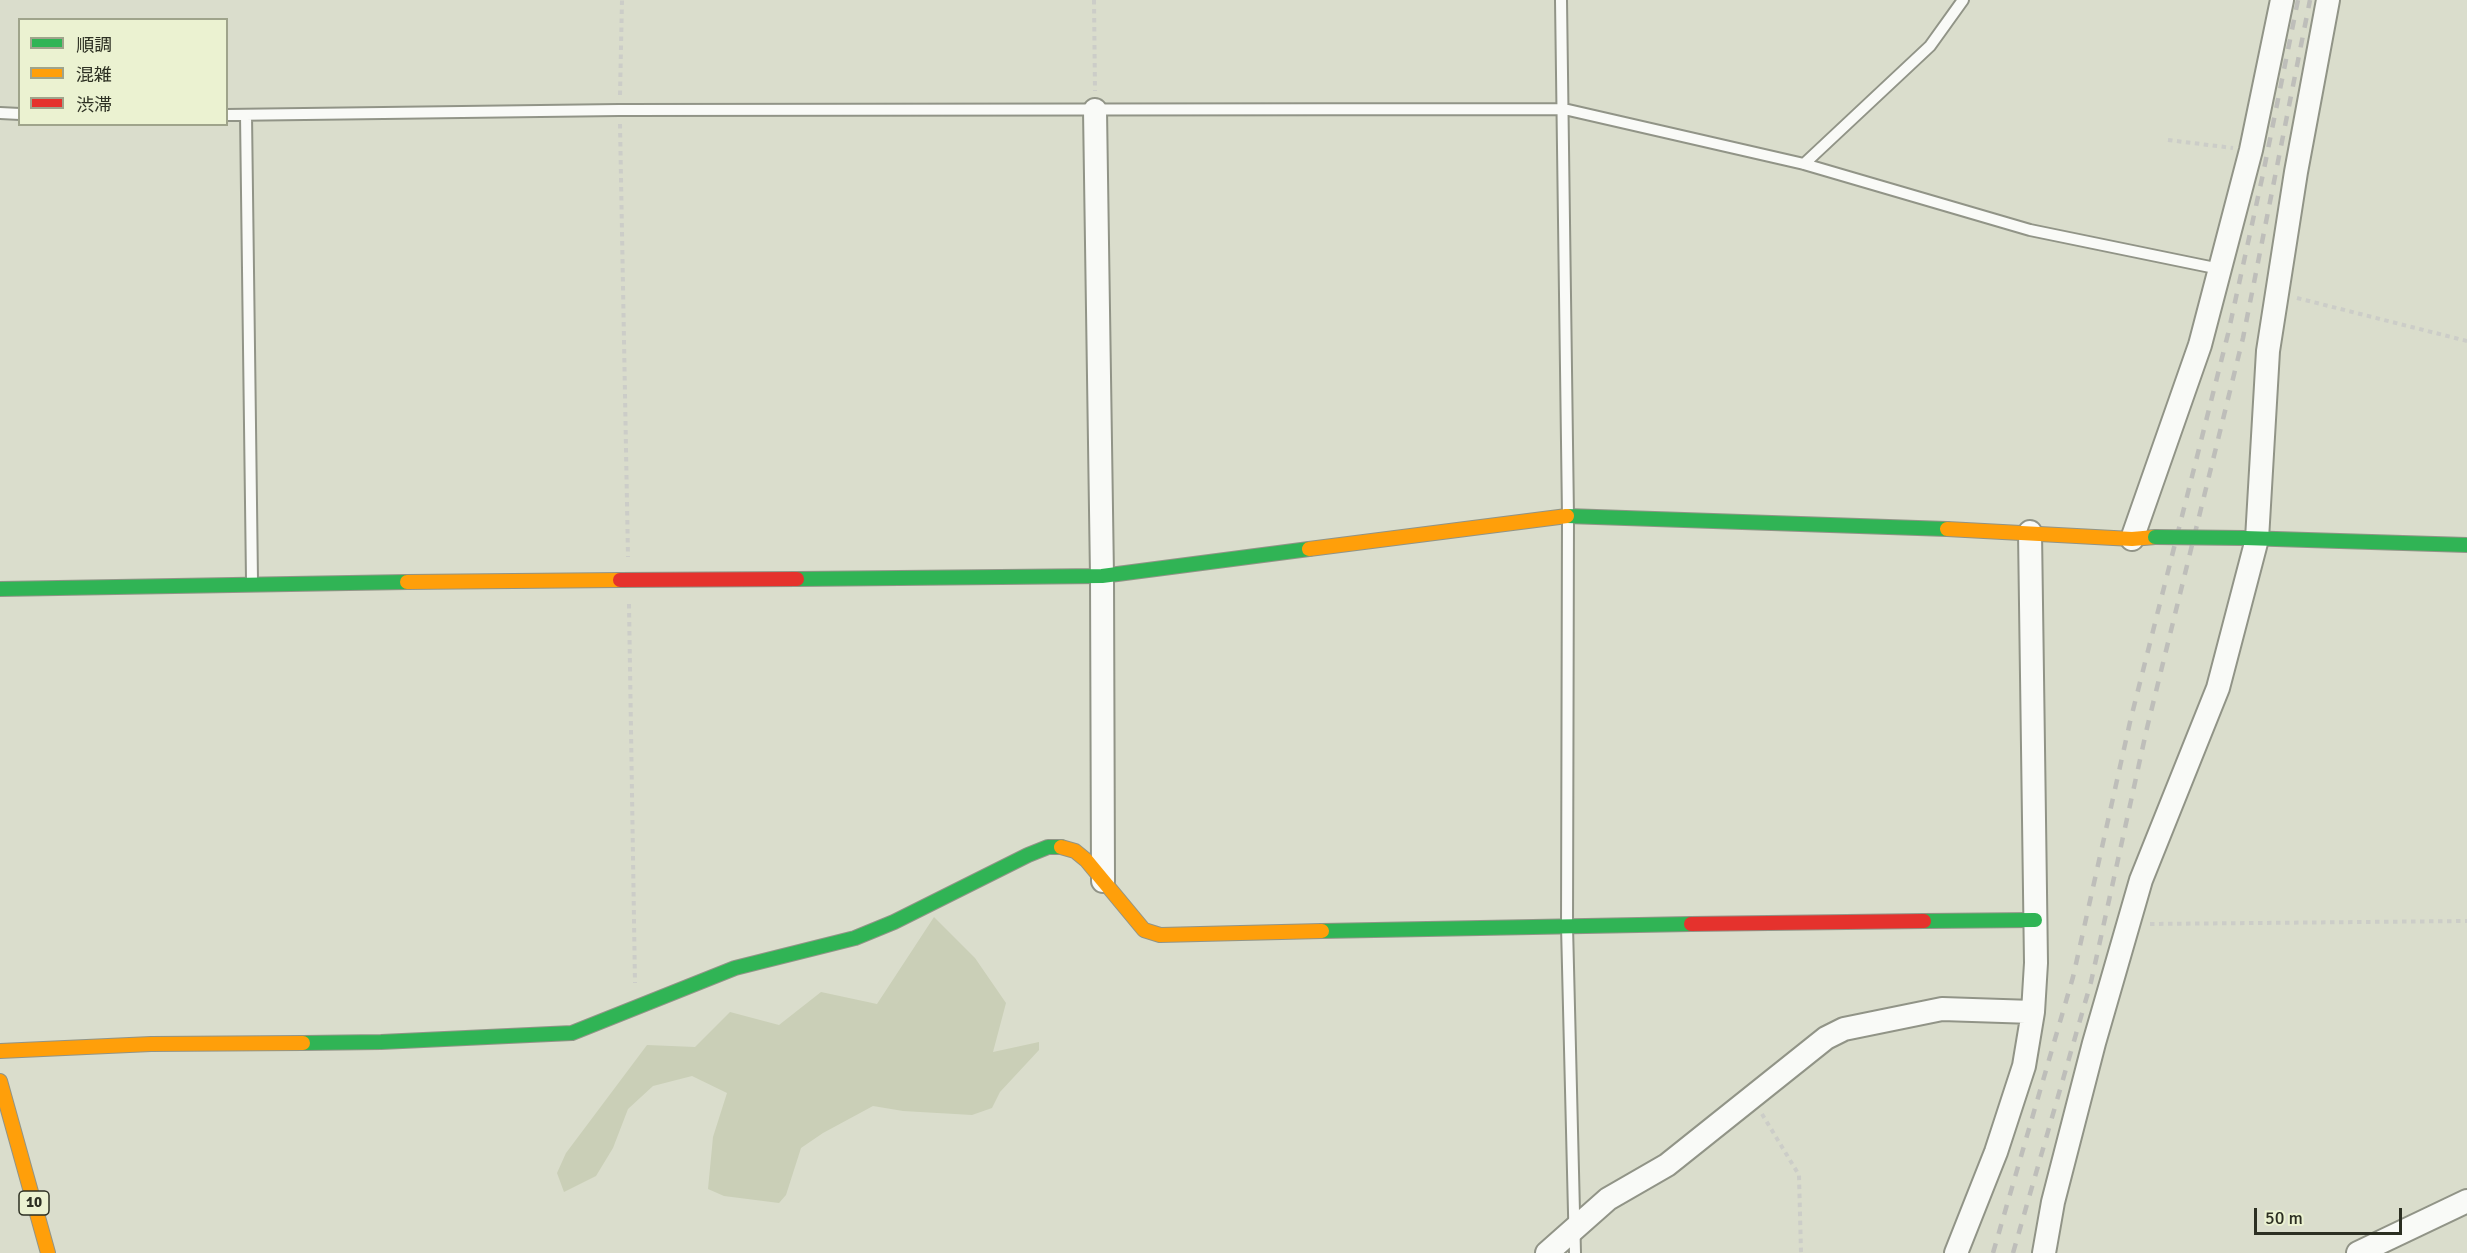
<!DOCTYPE html>
<html>
<head>
<meta charset="utf-8">
<style>
	body { margin:0 }
	#map { position:relative; width:2467px; height:1253px; overflow:hidden; background:#daddcc; font-family:Signika,"Noto Sans JP",sans-serif }
	canvas { display:block }
	.legend { position:absolute; left:18px; top:18px; width:210px; height:108px; box-sizing:border-box; background:#ebf2d1; border:2px solid #9fa48b; margin:0; padding:8px 10px; list-style:none; font-size:18px; color:#2c2f22 }
	.legend li { display:flex; align-items:center; gap:12px; height:30px }
	.legend b { width:30px; border:2px solid #9fa48b }
	.scale { position:absolute; left:2254px; top:1208px; width:148px; height:27px; box-sizing:border-box; border:3px solid #2c2f22; border-top:0; padding-left:8px; font-size:18px; line-height:21px; white-space:nowrap; color:#2c2f22; -webkit-text-stroke:4px #ebf2d1; paint-order:stroke }
</style>
</head>
<body>
<div id="map">
<canvas width="2467" height="1253"></canvas>
<ul class="legend">
<li><b style="height:8px;background:#30b455"></b>順調</li>
<li><b style="height:8px;background:#ff9f0a"></b>混雑</li>
<li><b style="height:8px;background:#e5322d"></b>渋滞</li>
</ul>
<div class="scale">50 m</div>
</div>
<script>
const g = document.querySelector('canvas').getContext('2d');
g.lineJoin = 'round';
function paint(path, color) {
  g.fillStyle = color;
  g.fill(path, 'evenodd');
}
function poly(rows) {
  const path = new Path2D();
  for (const r of rows) {
    path.moveTo(r[0], r[1]);
    for (let i = 2; i < r.length; i += 2) path.lineTo(r[i], r[i + 1]);
  }
  return path;
}
function trace(path, color, width, dash) {
  g.strokeStyle = color;
  g.lineWidth = width;
  g.lineCap = dash ? 'butt' : 'round';
  g.setLineDash(dash || []);
  g.stroke(path);
}
function drawText(font, color, halo, rows, align = 'center') {
  g.font = font + ' Signika,sans-serif';
  g.lineWidth = 4.5;
  g.setLineDash([]);
  g.textBaseline = 'middle';
  g.strokeStyle = halo;
  g.fillStyle = color;
  for (const [text, x, y, turn = 0] of rows) {
    g.save();
    g.translate(x, y);
    g.rotate((+turn || 0) * Math.PI / 180);
    g.textAlign = isNaN(turn) ? turn : align;
    if (halo) g.strokeText(text, 0, 0);
    g.fillText(text, 0, 0);
    g.restore();
  }
}
paint(poly([
	[934,917,975,958,1006,1003,993,1052,1039,1042,1039,1050,1000,1092,992,1108,972,1115,903,1111,873,1106,823,1133,801,1148,786,1195,779,1203,724,1196,708,1189,713,1137,727,1093,692,1076,653,1086,628,1109,613,1148,596,1176,564,1192,557,1173,566,1153,647,1045,695,1047,730,1012,779,1025,821,992,877,1004]
]), '#cacfb7');
const lane = poly([
	[1561,0,1568,516,1567,926,1575,1253],
	[0,113,20,114],
	[226,115,619,110,1564,109,1804,164,2030,230,2220,269],
	[246,115,252,580],
	[1804,164,1930,46,1963,0]
]);
const street = poly([
	[1095,110,1102,576,1103,881],
	[2132,539,2200,345,2251,150,2282,0],
	[1547,1253,1608,1199,1667,1165,1826,1038,1844,1029,1942,1009,2033,1012],
	[1956,1253,1996,1152,2024,1066,2033,1012,2036,963,2030,532],
	[2044,1253,2053,1202,2094,1043,2141,880,2218,688,2257,539,2268,351,2296,172,2328,0],
	[2358,1253,2467,1201]
]);
const fast = poly([
	[1567,516,1947,529],
	[2244,538,2467,545],
	[797,579,1102,576,1309,549],
	[0,589,407,582],
	[1924,921,2035,920],
	[1322,931,1691,924],
	[303,1043,381,1042,572,1033,735,968,855,938,894,922,1028,855,1048,847,1061,847]
]);
const slow = poly([
	[1947,529,2132,539,2155,537],
	[1309,549,1567,516],
	[407,582,620,580],
	[1061,847,1075,851,1086,860,1144,930,1160,935,1322,931],
	[0,1051,151,1044,303,1043],
	[0,1081,48,1253]
]);
const jam = poly([
	[620,580,797,579],
	[1691,924,1924,921]
]);
trace(lane, '#919487', 14);
trace(street, '#919487', 26);
trace(fast, '#919487', 16);
trace(slow, '#919487', 16);
trace(jam, '#919487', 16);
trace(poly([
	[1094,0,1095,91],
	[620,95,622,0],
	[620,124,628,557],
	[2168,140,2233,148],
	[2297,298,2467,341],
	[629,604,635,983],
	[2150,924,2467,921],
	[1762,1114,1799,1175,1801,1253]
]), '#cccdc8', 4, [4.5, 4.5]);
trace(lane, '#f9faf7', 10);
trace(street, '#f9faf7', 22);
trace(fast, '#30b455', 14);
trace(slow, '#ff9f0a', 14);
trace(jam, '#e5322d', 14);
trace(poly([
	[1993,1253,2073,977,2130,722,2228,334,2263,174,2298,0],
	[2013,1253,2091,982,2147,728,2243,338,2310,0]
]), '#bebeba', 4.5, [10, 10]);
const fastBridge = poly([
	[2155,537,2244,538]
]);
trace(fastBridge, '#919487', 16, []);
trace(fastBridge, '#30b455', 14);
for (const [x, y, w] of [
	[34,1203,30]
]) {
  const box = new Path2D();
  box.roundRect(x - w / 2, y - 12, w, 24, 4.5);
  g.fillStyle = '#ebf2d1';
  g.fill(box);
  trace(box, '#2c2f22', 1.5);
}
drawText('bold 15px', '#2c2f22', null, [
	["10",34,1203]
]);
</script>
</body>
</html>
